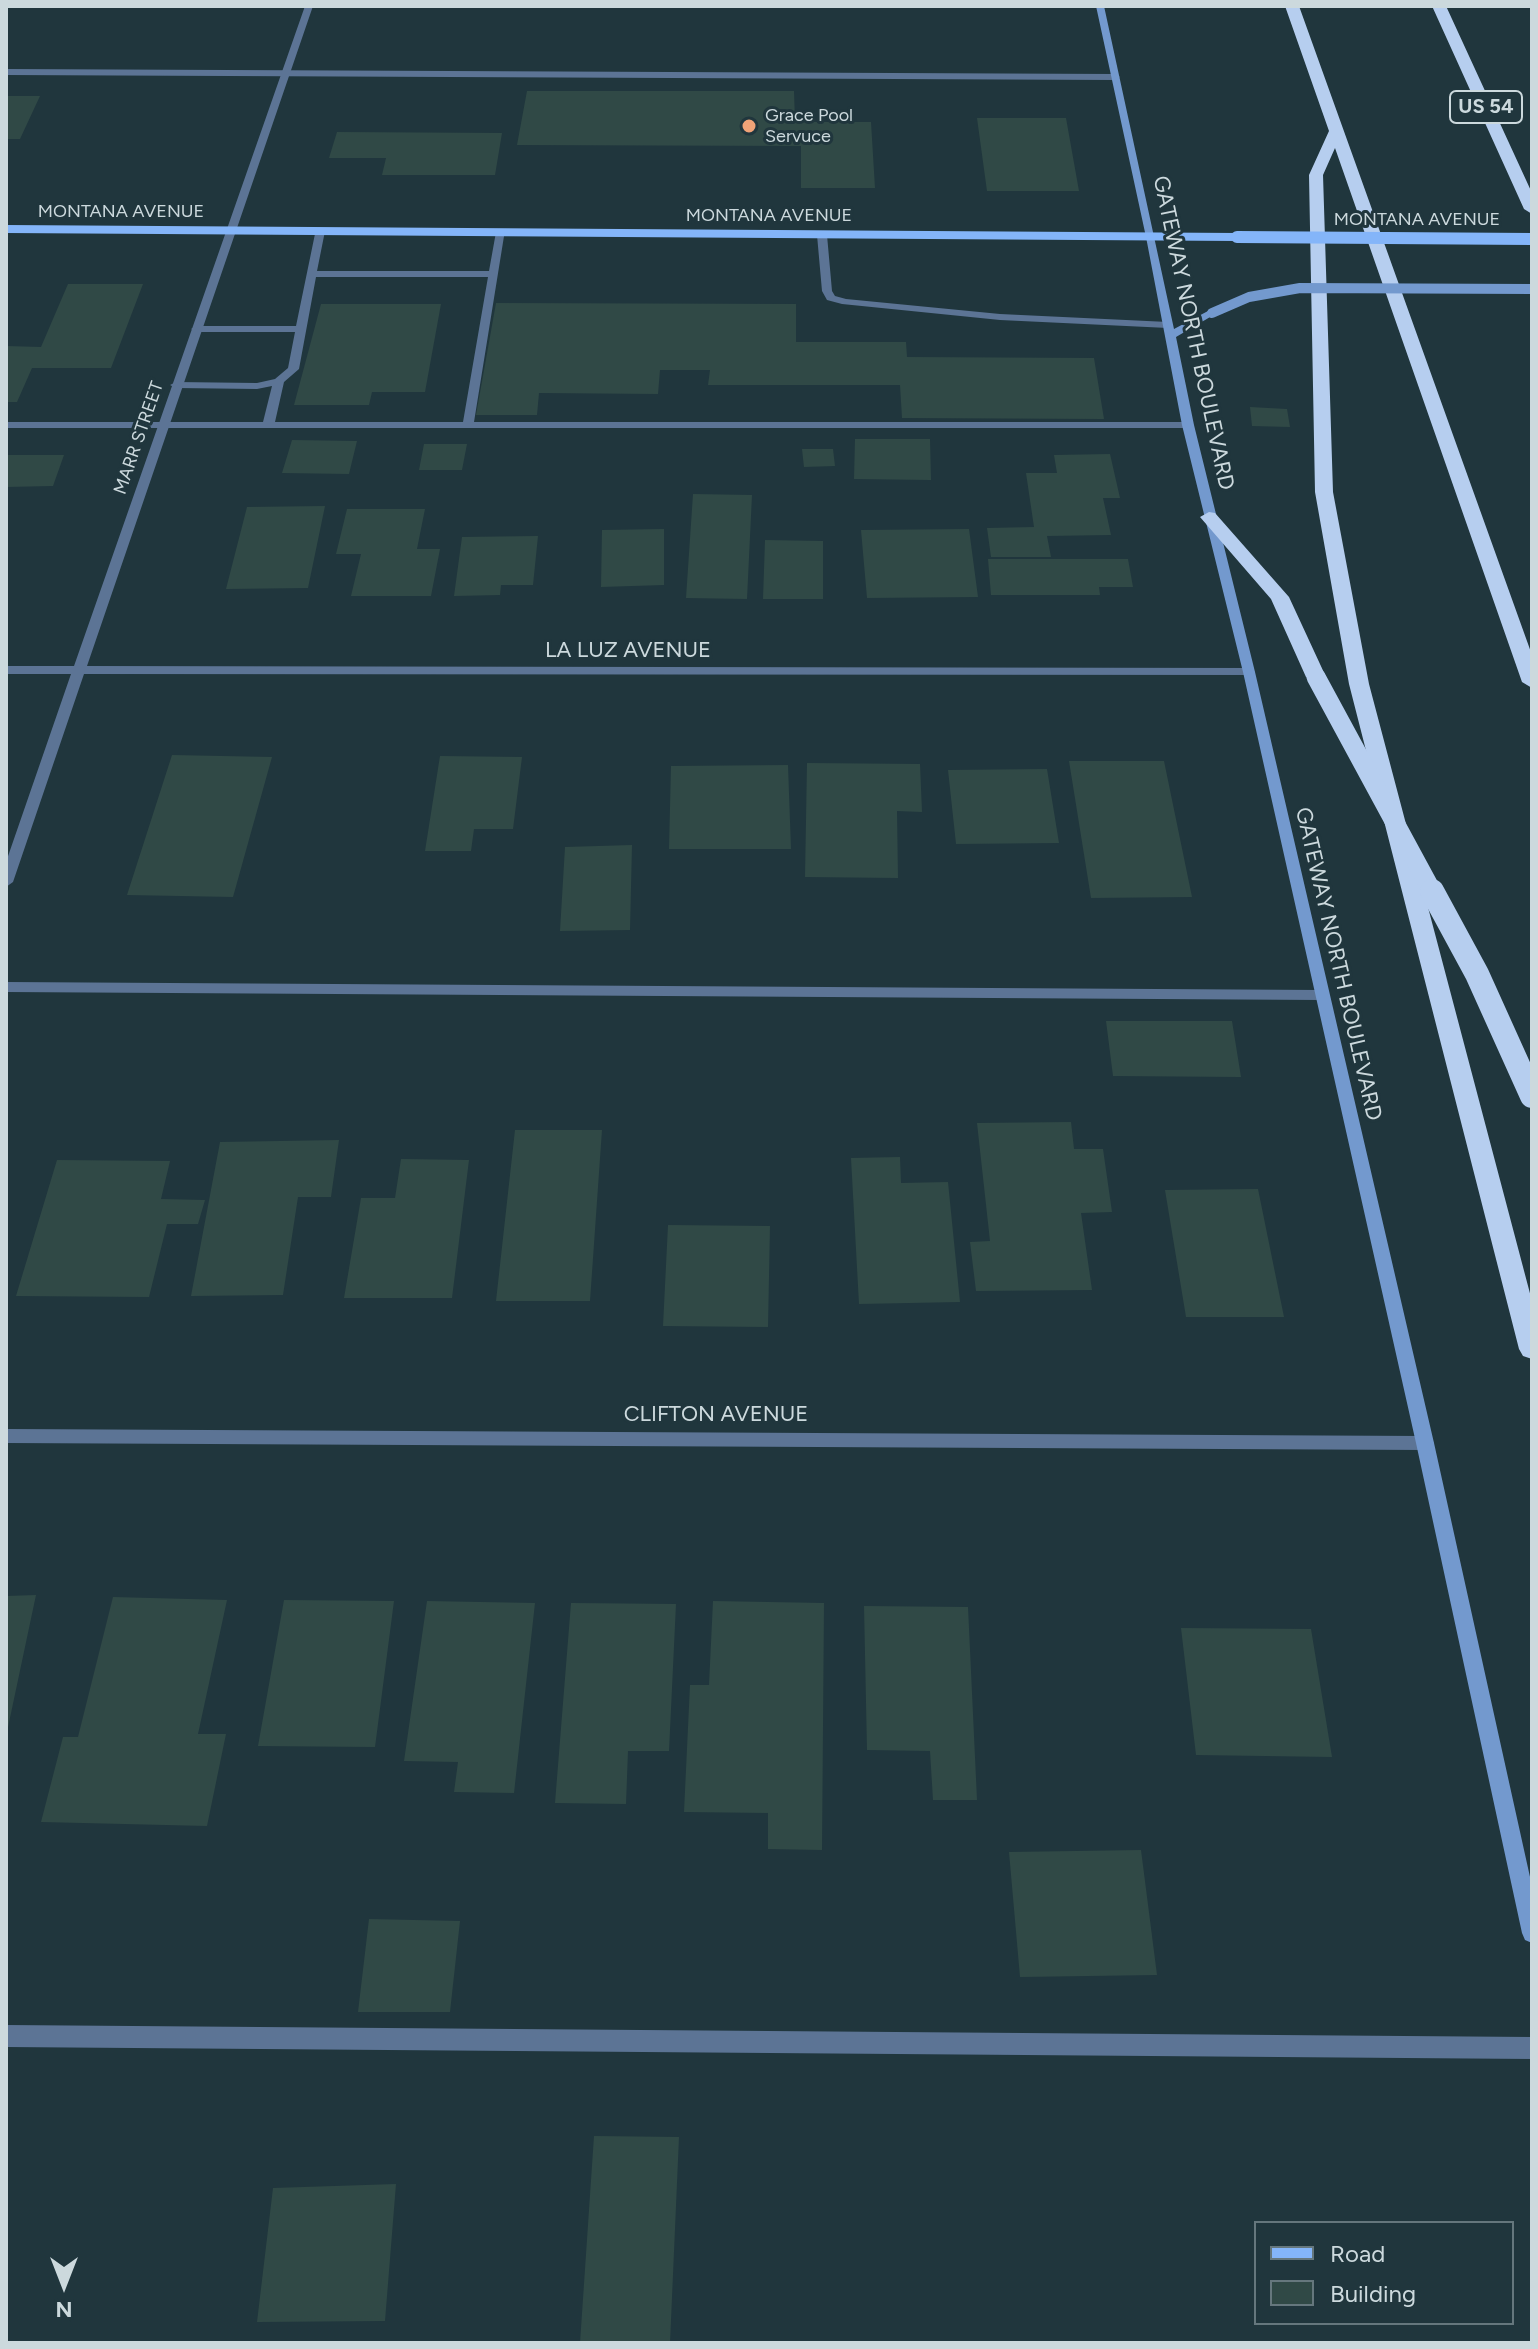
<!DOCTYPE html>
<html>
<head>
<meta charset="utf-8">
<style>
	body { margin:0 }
	#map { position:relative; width:1538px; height:2349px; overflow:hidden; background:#20363d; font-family:Figtree,sans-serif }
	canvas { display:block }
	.frame { position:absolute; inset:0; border:8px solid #ccd9dd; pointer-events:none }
	.legend { position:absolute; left:1254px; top:2221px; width:260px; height:104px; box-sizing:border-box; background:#20363d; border:2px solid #65777d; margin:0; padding:10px 14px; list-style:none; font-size:24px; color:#ccd9dd }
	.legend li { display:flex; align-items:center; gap:16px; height:40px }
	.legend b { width:40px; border:2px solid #65777d }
	.north { position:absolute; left:24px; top:2245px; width:80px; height:80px; -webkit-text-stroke:6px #20363d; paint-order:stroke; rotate:180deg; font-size:22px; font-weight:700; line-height:32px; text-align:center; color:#ccd9dd }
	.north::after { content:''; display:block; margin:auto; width:28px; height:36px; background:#ccd9dd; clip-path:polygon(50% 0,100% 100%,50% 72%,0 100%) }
</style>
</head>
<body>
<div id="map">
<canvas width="1538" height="2349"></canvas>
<div class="frame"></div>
<ul class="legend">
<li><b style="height:10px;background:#84b5f9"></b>Road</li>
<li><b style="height:22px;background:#304946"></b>Building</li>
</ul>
<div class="north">N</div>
</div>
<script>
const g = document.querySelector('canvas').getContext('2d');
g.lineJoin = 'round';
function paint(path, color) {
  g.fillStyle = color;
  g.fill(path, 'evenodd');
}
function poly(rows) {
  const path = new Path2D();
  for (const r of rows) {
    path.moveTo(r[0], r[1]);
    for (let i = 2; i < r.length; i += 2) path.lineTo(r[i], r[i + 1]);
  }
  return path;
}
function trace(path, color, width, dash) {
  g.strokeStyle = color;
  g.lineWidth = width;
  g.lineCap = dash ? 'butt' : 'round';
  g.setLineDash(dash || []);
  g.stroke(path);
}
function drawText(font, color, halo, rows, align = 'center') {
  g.font = font + ' Figtree,sans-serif';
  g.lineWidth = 6;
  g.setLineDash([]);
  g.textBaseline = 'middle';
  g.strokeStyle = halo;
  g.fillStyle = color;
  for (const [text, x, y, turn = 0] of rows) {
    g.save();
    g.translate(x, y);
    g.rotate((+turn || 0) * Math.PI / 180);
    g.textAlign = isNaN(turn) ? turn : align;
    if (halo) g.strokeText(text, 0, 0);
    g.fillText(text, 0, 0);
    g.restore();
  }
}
paint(poly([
	[527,91,794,91,795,122,871,122,875,188,801,188,801,146,517,145],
	[6,96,40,96,20,139,6,139],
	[977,118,1066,118,1079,191,987,191],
	[337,132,502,133,495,175,382,175,386,158,329,158],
	[68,284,143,284,111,368,32,368,17,402,6,402,6,346,41,347],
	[496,303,796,304,796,342,906,342,907,357,1094,358,1104,419,902,418,900,385,708,385,710,370,660,370,658,394,539,393,537,415,476,415],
	[321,304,441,304,425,392,372,392,369,405,294,405],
	[1250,407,1287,409,1290,427,1252,426],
	[855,439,930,439,931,480,854,479],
	[292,440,357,441,349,474,282,473],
	[424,444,467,444,462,470,419,470],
	[802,449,833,449,835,466,804,467],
	[1110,454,1120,498,1103,498,1111,535,1047,536,1051,557,991,557,987,528,1034,527,1026,473,1057,473,1054,455],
	[6,455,64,455,53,486,6,487],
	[693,494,752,495,747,599,686,598],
	[325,506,308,588,226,589,247,507],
	[347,509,425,509,417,549,440,549,431,596,351,596,361,554,336,554],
	[664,529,664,585,601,587,602,530],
	[969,529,978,597,867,598,861,530],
	[538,536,533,585,501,585,500,595,454,596,462,537],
	[765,540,823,541,823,599,763,599],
	[988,559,1128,559,1133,587,1099,587,1100,595,991,595],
	[172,755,272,757,233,897,127,895],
	[440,756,522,757,513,829,474,829,471,851,425,851],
	[1069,761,1164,761,1192,897,1091,898],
	[807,763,920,764,922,812,897,811,898,878,805,877],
	[788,765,791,849,669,849,671,766],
	[1047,769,1059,843,956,844,948,770],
	[632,845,630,930,560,931,565,847],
	[1106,1021,1232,1021,1241,1077,1113,1076],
	[1071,1122,1074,1149,1103,1149,1112,1212,1081,1213,1092,1290,976,1291,970,1242,990,1241,977,1123],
	[515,1130,602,1130,590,1301,496,1301],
	[339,1140,331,1197,298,1197,283,1295,191,1296,220,1142],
	[900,1157,901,1183,948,1182,960,1302,859,1304,851,1158],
	[401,1159,469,1160,452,1298,344,1298,361,1198,395,1198],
	[57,1160,170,1161,161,1199,205,1200,198,1224,167,1224,149,1297,16,1296],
	[1258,1189,1284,1317,1186,1317,1165,1190],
	[668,1225,770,1226,768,1327,663,1326],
	[36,1595,7,1732,6,1732,6,1596],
	[113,1597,227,1600,198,1734,226,1734,207,1826,41,1822,63,1737,78,1737],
	[284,1600,394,1601,375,1747,258,1746],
	[427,1601,535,1603,514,1793,454,1792,458,1762,404,1761],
	[713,1601,824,1603,822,1850,768,1849,768,1813,684,1812,690,1685,709,1685],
	[571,1603,676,1604,669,1751,628,1751,626,1804,555,1803],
	[864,1606,968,1607,977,1800,933,1800,930,1751,867,1750],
	[1181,1628,1311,1629,1332,1757,1196,1755],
	[1141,1850,1157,1975,1020,1977,1009,1852],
	[369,1919,460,1921,450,2012,358,2012],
	[594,2136,679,2137,670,2343,580,2343],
	[396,2184,385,2321,257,2322,273,2188]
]), '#304946');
paint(poly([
	[6,69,1115,74,1120,77,1115,80,6,75,6,69],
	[316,229,325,231,317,271,489,271,496,232,505,230,474,422,1188,422,1194,425,1188,428,6,428,6,422,263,422,272,386,257,389,176,388,170,385,176,382,257,383,275,379,288,368,295,332,196,332,191,329,196,326,296,326,316,229],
	[316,277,488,277,463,422,275,422,284,382,299,369,316,277],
	[822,232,827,235,832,291,835,296,846,299,1000,314,1168,322,1173,325,1168,328,1000,320,842,304,827,300,822,291,817,235,822,232],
	[6,982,1321,990,1328,995,1321,1000,6,992,6,982],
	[6,2025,1532,2037,1532,2059,6,2047,6,2025]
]), '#5c7495');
paint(poly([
	[305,6,313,6,87,666,1249,668,1255,672,1254,675,84,674,13,882,6,887,6,862,71,674,6,674,6,666,74,666,305,6],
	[6,1429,1425,1436,1431,1438,1434,1443,1431,1448,1425,1450,6,1443,6,1429]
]), '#5c7495');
paint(poly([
	[1096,6,1104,6,1174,329,1208,311,1217,313,1176,337,1194,425,1255,672,1434,1443,1532,1886,1532,1943,1525,1940,1522,1933,1416,1443,1243,672,1182,425,1146,237,1096,6]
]), '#7399ce');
paint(poly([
	[6,225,1237,233,1243,237,1237,241,6,233,6,225]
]), '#84b5f9');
paint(poly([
	[1285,6,1299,6,1532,655,1532,688,1522,682,1335,148,1323,175,1333,492,1369,684,1532,1301,1532,1359,1523,1356,1519,1349,1349,684,1315,492,1309,175,1329,131,1285,6],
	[1432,6,1446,6,1532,193,1532,214,1524,209,1432,6],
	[1209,512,1215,513,1289,597,1326,677,1323,681,1316,683,1306,677,1271,599,1200,517,1209,512]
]), '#b6ceef');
trace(poly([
	[1212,313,1249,297,1300,288,1532,289]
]), '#7399ce', 10);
trace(poly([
	[1237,237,1532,239]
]), '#84b5f9', 12);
trace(poly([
	[1316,677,1433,893]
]), '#b6ceef', 19);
trace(poly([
	[1432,891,1477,974,1532,1096]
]), '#b6ceef', 24);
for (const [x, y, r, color] of [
	[749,126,8,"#f0a378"]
]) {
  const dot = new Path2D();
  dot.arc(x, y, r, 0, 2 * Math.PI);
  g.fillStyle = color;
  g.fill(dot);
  trace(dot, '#20363d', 3);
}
drawText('18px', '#ccd9dd', '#20363d', [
	["Grace Pool",765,116],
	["Servuce",765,137]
], 'left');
drawText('18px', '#ccd9dd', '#20363d', [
	["MONTANA AVENUE",121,212],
	["MONTANA AVENUE",769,216],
	["MONTANA AVENUE",1417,220],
	["MARR STREET",139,438,-71]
]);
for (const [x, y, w] of [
	[1486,107,72]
]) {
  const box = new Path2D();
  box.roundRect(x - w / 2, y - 16, w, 32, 6);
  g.fillStyle = '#20363d';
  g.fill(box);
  trace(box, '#ccd9dd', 2);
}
drawText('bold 20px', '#ccd9dd', null, [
	["US 54",1486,107]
]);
drawText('22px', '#ccd9dd', '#20363d', [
	["GATEWAY NORTH BOULEVARD",1193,333,78],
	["LA LUZ AVENUE",628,651],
	["GATEWAY NORTH BOULEVARD",1338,964,77],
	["CLIFTON AVENUE",716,1415]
]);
</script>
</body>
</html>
